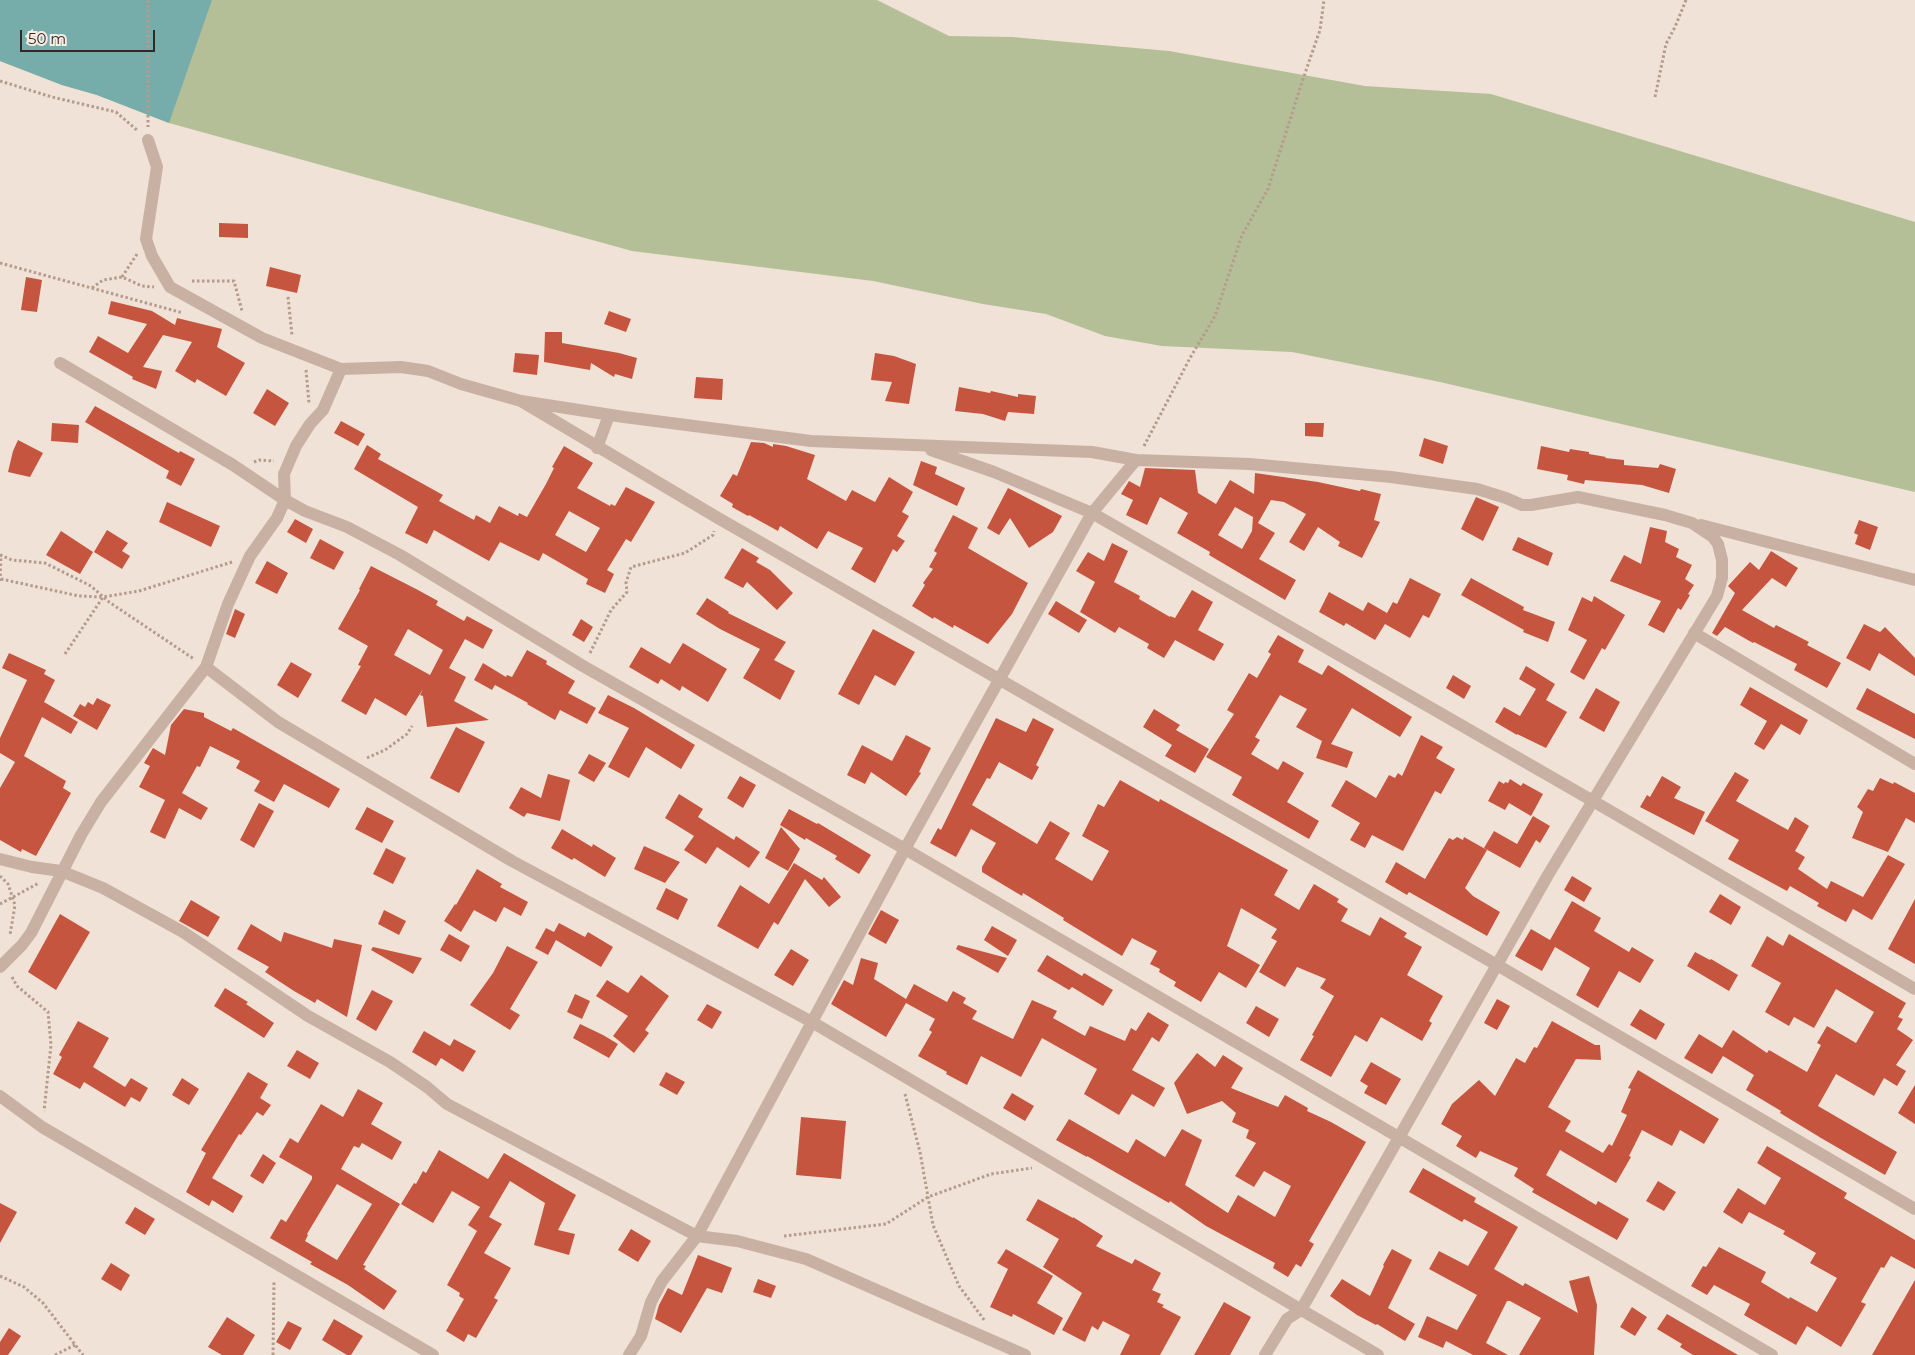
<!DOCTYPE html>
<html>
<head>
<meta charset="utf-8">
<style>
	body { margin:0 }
	#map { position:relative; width:1915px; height:1355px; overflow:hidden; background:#f0e2d6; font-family:Montserrat,sans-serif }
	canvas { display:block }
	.scale { position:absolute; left:20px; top:30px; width:135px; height:22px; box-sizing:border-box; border:2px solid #332825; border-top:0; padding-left:6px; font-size:15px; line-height:18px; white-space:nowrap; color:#332825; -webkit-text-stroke:4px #f8ede2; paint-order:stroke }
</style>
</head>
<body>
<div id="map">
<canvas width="1915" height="1355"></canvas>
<div class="scale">50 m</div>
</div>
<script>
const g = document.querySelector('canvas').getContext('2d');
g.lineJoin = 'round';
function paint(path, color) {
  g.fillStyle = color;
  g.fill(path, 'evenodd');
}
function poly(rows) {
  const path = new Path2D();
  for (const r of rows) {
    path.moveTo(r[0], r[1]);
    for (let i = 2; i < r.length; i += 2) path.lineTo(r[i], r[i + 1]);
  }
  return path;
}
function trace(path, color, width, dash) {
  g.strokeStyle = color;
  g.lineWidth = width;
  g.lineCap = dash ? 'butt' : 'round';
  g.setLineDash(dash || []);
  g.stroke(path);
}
paint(poly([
	[0,0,877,0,949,36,1012,37,1169,51,1365,86,1491,94,1915,222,1915,492,1440,382,1292,352,1162,346,1105,336,1046,314,983,304,873,281,632,251,169,123,97,95,62,85,0,61]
]), '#b5bf97');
paint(poly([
	[0,0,212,0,169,123,97,95,62,85,0,61]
]), '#76adab');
paint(poly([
	[219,223,248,224,248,238,219,237],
	[270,267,301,275,297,293,266,286],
	[26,277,42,280,37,312,21,310],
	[111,301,152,311,175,325,177,318,222,329,217,347,245,363,226,396,197,379,195,383,175,371,192,342,163,335,143,367,162,371,156,389,132,379,133,377,89,352,98,336,128,353,147,324,108,314],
	[609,311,631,319,626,332,604,324],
	[545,332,562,332,562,343,619,353,637,358,632,379,615,374,614,377,591,363,590,370,544,362],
	[515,353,539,355,537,375,513,372],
	[875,353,894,356,916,364,909,404,885,401,892,382,871,380],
	[696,377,723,379,722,400,694,398],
	[959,387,990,393,991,391,1018,397,1018,394,1036,396,1034,414,1008,412,1005,421,983,414,955,411],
	[267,389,289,403,275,426,253,413],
	[95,406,179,453,180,451,195,459,181,486,166,478,169,471,85,422],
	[341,421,365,434,358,446,334,433],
	[52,423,79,425,78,443,51,441],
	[1305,423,1324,423,1323,437,1305,436],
	[1424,438,1448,446,1443,464,1419,456],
	[18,440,43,453,30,477,8,472,13,451],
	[751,442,764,443,773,447,773,444,786,446,815,455,807,479,846,501,852,490,875,502,889,477,913,492,902,512,909,516,897,536,905,541,897,552,893,549,875,583,851,569,863,548,828,531,817,549,780,526,778,531,749,515,748,516,732,507,733,504,720,496,733,474,737,476],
	[367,445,381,454,378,459,443,495,439,501,474,520,476,515,490,523,499,506,518,516,519,513,527,517,546,484,554,468,552,467,564,446,593,463,577,488,610,506,611,504,615,506,626,487,655,502,631,542,626,539,607,570,614,574,605,593,586,584,588,579,543,553,539,561,500,542,489,561,434,530,427,544,405,533,418,507,354,469],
	[569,511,600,528,586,552,555,535],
	[1541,446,1569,452,1570,449,1589,452,1589,454,1606,457,1605,458,1624,460,1624,465,1658,468,1660,464,1676,469,1669,493,1642,485,1585,480,1584,484,1567,480,1568,475,1537,469],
	[921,461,937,467,935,474,965,488,957,506,913,485],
	[1145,468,1195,470,1198,493,1216,504,1230,480,1254,494,1255,473,1318,482,1360,491,1361,489,1381,494,1374,520,1380,522,1362,558,1338,546,1340,542,1318,527,1304,551,1289,542,1306,514,1284,502,1271,500,1258,523,1275,533,1259,559,1296,580,1285,600,1209,555,1210,552,1177,533,1188,513,1160,497,1147,525,1126,515,1133,500,1121,494,1129,481,1140,487],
	[1235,507,1253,517,1252,531,1242,549,1218,535],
	[1008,488,1062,516,1053,532,1029,548,1010,518,999,535,987,528],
	[1476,497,1499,507,1483,541,1461,529],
	[167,502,220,526,211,547,159,522],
	[953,515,978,528,968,548,1028,583,1012,614,988,644,954,625,953,628,934,617,933,619,912,606,925,585,923,583,933,569,929,567,937,553,934,551],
	[295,519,313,529,306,543,287,532],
	[1859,520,1878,527,1870,550,1855,544,1858,535,1854,533],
	[1650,527,1667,531,1665,542,1679,549,1676,557,1692,565,1685,579,1694,585,1688,594,1690,595,1681,610,1678,608,1664,633,1648,625,1661,601,1610,581,1624,555,1641,564],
	[107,530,128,543,122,551,130,556,122,569,94,552],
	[61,531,93,552,80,574,46,555],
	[1518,537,1553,553,1548,566,1512,550],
	[320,539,344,552,334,570,310,558],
	[1112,543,1128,551,1114,582,1140,596,1139,599,1170,617,1170,616,1175,618,1192,590,1213,602,1198,630,1224,644,1214,661,1175,640,1164,658,1147,648,1149,644,1119,627,1115,633,1080,612,1095,582,1076,571,1088,552,1104,561],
	[742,548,759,558,756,562,770,570,793,593,777,610,747,582,743,588,724,578],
	[1771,551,1798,568,1786,587,1772,578,1742,610,1774,628,1776,625,1809,642,1807,645,1841,663,1827,688,1794,670,1797,664,1754,642,1753,643,1725,627,1717,636,1712,633,1735,593,1728,586,1750,562,1759,570],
	[267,561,288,573,277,594,255,583],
	[371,566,418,590,438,601,436,605,464,621,467,616,493,630,483,649,465,639,449,668,466,677,454,701,489,720,427,727,423,696,420,695,423,689,406,716,375,698,366,715,341,701,361,666,358,665,368,646,338,629,360,590,359,589],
	[408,629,443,650,430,675,394,655],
	[1410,578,1441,594,1429,618,1423,615,1410,638,1385,624,1375,640,1346,623,1344,626,1319,612,1329,592,1363,611,1368,602,1387,613,1393,602,1397,604],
	[1471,578,1524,607,1523,610,1555,622,1548,642,1523,632,1524,630,1461,595],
	[1594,596,1625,615,1605,650,1602,648,1584,680,1570,672,1587,640,1568,630,1582,597,1592,602],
	[707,598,729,612,728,613,786,642,774,660,795,671,780,700,743,678,760,649,720,629,696,614],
	[1056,601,1087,620,1079,633,1048,614],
	[235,609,245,614,235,638,226,634],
	[581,619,593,627,584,642,572,635],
	[1864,624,1880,632,1885,627,1915,658,1915,676,1879,653,1870,671,1846,658],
	[873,629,915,652,895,686,875,675,859,705,838,694],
	[1278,635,1304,650,1298,662,1322,675,1328,665,1412,717,1400,737,1352,708,1331,744,1353,752,1347,768,1316,758,1322,741,1296,727,1307,709,1280,695,1255,737,1260,740,1251,754,1278,770,1283,761,1304,773,1287,802,1319,821,1309,839,1232,795,1242,777,1206,757,1234,714,1227,710,1249,673,1257,678,1271,654,1268,652],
	[683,643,727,669,708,702,682,686,680,691,661,679,658,684,629,667,641,647,670,664],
	[527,650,547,661,546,664,575,681,568,693,596,708,587,724,560,710,555,720,527,704,528,703,495,685,492,690,474,680,483,663,506,677,507,675,512,677],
	[9,653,46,670,44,674,55,680,44,702,78,722,71,734,42,717,24,756,66,781,63,788,71,793,36,856,22,849,21,852,0,840,0,788,15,762,0,753,0,738,27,680,2,668],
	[291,662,312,674,298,698,277,685],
	[1526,666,1555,684,1546,700,1567,712,1546,748,1517,734,1517,735,1495,722,1504,707,1520,716,1536,689,1519,679],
	[1453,675,1471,686,1464,699,1446,688],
	[1750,687,1808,720,1800,735,1781,724,1764,750,1754,744,1767,721,1740,705],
	[1596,688,1620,702,1604,732,1579,718],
	[1867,688,1915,714,1915,739,1856,709],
	[608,695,634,708,695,745,681,769,646,747,629,778,608,767,629,728,598,713],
	[97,698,111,705,97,730,73,716,80,704,85,707,88,702,93,705],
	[184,709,204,713,204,717,231,731,233,728,340,789,329,808,284,784,274,802,254,791,260,781,236,768,240,761,210,746,200,767,197,766,182,793,208,808,201,820,179,808,165,839,150,832,165,800,139,787,150,766,144,763,153,748,165,755,171,725],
	[1154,709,1180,725,1176,730,1209,749,1195,773,1165,756,1172,745,1143,727],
	[996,718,1026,732,1033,718,1054,729,1036,765,1039,767,1032,780,999,762,990,779,987,778,972,805,1037,844,1050,821,1070,833,1055,859,1092,881,1109,851,1082,836,1098,804,1104,807,1120,780,1159,802,1160,799,1288,870,1274,895,1299,910,1314,884,1339,899,1337,902,1348,909,1341,921,1370,936,1380,917,1407,933,1404,937,1422,947,1407,975,1443,996,1429,1021,1432,1023,1422,1041,1381,1017,1367,1042,1355,1035,1331,1077,1300,1060,1314,1036,1312,1035,1334,996,1320,988,1326,979,1297,967,1285,987,1259,972,1277,941,1271,938,1277,929,1241,908,1227,946,1260,965,1246,988,1219,972,1201,1002,1174,986,1176,982,1159,972,1160,969,1150,964,1157,951,1132,938,1122,956,1063,920,1064,918,1023,893,1022,896,982,872,982,867,996,843,971,829,956,857,930,843,938,828,941,830],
	[456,727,485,742,459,793,430,778],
	[906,735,931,748,919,772,921,773,906,796,871,772,865,784,847,775,862,745,892,761],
	[1421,735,1443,747,1436,758,1455,769,1441,794,1435,791,1403,851,1372,835,1365,848,1350,840,1360,823,1331,806,1346,780,1376,798,1389,775,1395,778,1398,773,1402,776],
	[589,754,606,763,594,782,578,773],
	[1735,772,1749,780,1736,801,1788,830,1795,817,1809,826,1795,851,1805,857,1798,869,1827,889,1831,881,1863,897,1888,855,1905,864,1872,920,1853,909,1846,922,1817,906,1819,903,1790,886,1787,891,1728,859,1739,840,1705,821],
	[548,774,570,780,560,821,527,813,524,817,509,808,521,787,541,798],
	[740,776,756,785,743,808,727,798],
	[1662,776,1681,787,1674,798,1705,812,1694,835,1640,807,1647,795,1650,797],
	[1880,778,1893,784,1894,782,1915,793,1915,823,1906,818,1888,852,1852,838,1863,812,1857,807,1868,789,1873,791],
	[1510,779,1521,786,1523,783,1543,794,1531,816,1509,803,1505,810,1488,801,1499,781,1504,784,1505,782,1508,783],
	[679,794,703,809,698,817,734,840,736,836,760,852,749,868,717,847,706,864,684,850,694,836,665,818],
	[259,803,274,811,254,848,240,840],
	[367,807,394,821,382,843,355,829],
	[789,809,817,824,818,823,871,855,859,874,835,859,837,856,806,838,805,840,780,825],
	[1533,816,1550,826,1540,843,1536,840,1520,868,1484,848,1494,831,1517,844],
	[781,827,800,849,788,871,765,858],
	[562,829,592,847,593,844,616,858,605,877,574,858,572,860,551,848],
	[1457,837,1463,840,1464,837,1487,850,1465,888,1473,896,1500,912,1487,936,1409,892,1407,895,1385,882,1396,862,1425,879,1449,838,1453,840],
	[644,846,680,862,665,883,634,869],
	[386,848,406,858,393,884,373,874],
	[794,863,822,880,824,877,841,897,829,907,805,879,778,925,774,922,758,949,717,926,740,885,769,904],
	[477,869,502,884,500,887,528,902,521,916,504,907,496,922,474,910,461,932,444,921,455,904,456,905],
	[1572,876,1592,888,1584,902,1564,890],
	[666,888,688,899,678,920,656,909],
	[1720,894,1741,907,1731,925,1709,912],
	[1915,899,1915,964,1888,949],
	[191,900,220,917,208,937,179,921],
	[1572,901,1601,918,1594,931,1629,952,1632,947,1654,960,1640,983,1619,971,1598,1008,1576,995,1590,968,1555,947,1542,971,1515,956,1531,929,1550,940],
	[384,910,406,921,399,935,378,924],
	[881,910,899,920,886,944,868,934],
	[60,914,90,932,56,990,28,972],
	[559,923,585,937,588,932,613,947,601,967,556,940,548,955,535,948,546,928,554,932],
	[251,924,281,942,284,932,332,948,334,939,362,945,347,1017,317,999,315,1003,294,991,265,972,269,967,237,949],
	[992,926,1017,940,1008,956,984,940],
	[449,934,470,946,461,962,440,950],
	[1789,934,1906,1003,1898,1017,1903,1019,1897,1029,1913,1040,1896,1065,1906,1071,1897,1086,1884,1078,1874,1096,1836,1074,1818,1106,1897,1152,1885,1175,1821,1138,1780,1113,1781,1111,1746,1090,1754,1075,1723,1056,1712,1074,1684,1058,1699,1034,1722,1048,1733,1030,1767,1053,1769,1050,1807,1072,1821,1045,1817,1043,1827,1026,1856,1043,1874,1012,1836,989,1814,1028,1794,1017,1789,1026,1765,1012,1781,983,1751,966,1767,936,1783,946],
	[958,945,1007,958,998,973,956,949],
	[507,946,538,962,510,1009,520,1015,510,1030,470,1005,493,973],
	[373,947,422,958,413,974,371,950],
	[791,949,809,960,793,986,774,975],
	[1695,952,1710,960,1711,959,1738,975,1729,991,1687,966],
	[1047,955,1082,976,1084,973,1113,990,1103,1006,1072,987,1069,990,1037,971],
	[861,958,878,963,874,979,906,999,914,984,947,1002,953,991,966,998,963,1003,977,1011,972,1019,1013,1039,1032,1000,1057,1011,1053,1018,1085,1036,1090,1026,1125,1041,1131,1028,1136,1031,1148,1012,1169,1025,1159,1042,1152,1037,1132,1070,1165,1088,1154,1107,1132,1094,1119,1115,1084,1094,1097,1069,1042,1038,1021,1077,981,1056,967,1085,946,1074,947,1072,918,1056,932,1032,929,1030,935,1019,906,1003,886,1037,831,1004,844,980,853,985],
	[641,975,669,996,645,1030,649,1033,634,1053,613,1036,628,1016,596,996,607,980,628,993],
	[225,988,248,1002,246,1004,274,1023,264,1038,214,1006],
	[372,990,393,1001,376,1031,356,1019],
	[575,994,590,1001,582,1019,567,1012],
	[1497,999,1510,1006,1497,1030,1484,1023],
	[707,1004,722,1012,712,1029,697,1020],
	[1256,1006,1279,1019,1269,1037,1246,1023],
	[1640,1009,1665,1024,1656,1040,1630,1025],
	[78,1021,109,1038,93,1067,125,1087,131,1078,148,1088,140,1102,131,1097,125,1107,84,1082,80,1089,53,1074,62,1057,59,1055],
	[1552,1021,1595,1045,1600,1045,1601,1060,1576,1059,1548,1107,1571,1121,1565,1131,1603,1153,1609,1144,1612,1146,1627,1115,1621,1112,1631,1089,1628,1088,1638,1070,1719,1119,1704,1144,1680,1130,1672,1146,1642,1130,1629,1156,1631,1157,1616,1183,1560,1150,1546,1175,1596,1205,1598,1201,1629,1219,1617,1240,1532,1192,1534,1189,1514,1176,1518,1168,1480,1151,1476,1158,1456,1146,1462,1136,1441,1124,1452,1104,1479,1080,1495,1096,1516,1058,1525,1063,1534,1047,1537,1048],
	[580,1024,603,1035,618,1044,609,1058,573,1038],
	[424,1031,450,1046,454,1039,476,1051,463,1072,441,1058,436,1066,412,1052],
	[297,1050,319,1063,310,1079,287,1066],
	[1197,1053,1215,1067,1223,1055,1243,1068,1231,1088,1278,1107,1285,1095,1308,1108,1307,1111,1331,1122,1366,1142,1309,1241,1314,1244,1301,1267,1296,1264,1288,1277,1273,1268,1275,1263,1206,1226,1170,1201,1169,1203,1087,1156,1087,1157,1056,1140,1069,1119,1128,1153,1136,1139,1165,1157,1182,1129,1202,1140,1185,1185,1228,1213,1238,1195,1275,1217,1291,1186,1264,1171,1254,1187,1235,1176,1256,1143,1246,1138,1249,1130,1232,1122,1236,1113,1222,1101,1187,1114,1174,1083],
	[1371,1062,1401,1079,1386,1105,1364,1093,1368,1086,1360,1081],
	[248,1072,268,1084,260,1098,271,1105,263,1116,257,1112,241,1135,239,1134,212,1178,243,1196,233,1213,212,1200,209,1206,186,1192,206,1153,201,1150],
	[666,1072,685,1082,677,1095,659,1085],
	[182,1078,199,1089,189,1105,172,1095],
	[1915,1085,1915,1124,1898,1113],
	[358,1089,383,1103,371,1124,402,1142,392,1160,362,1143,359,1148,354,1146,341,1169,400,1204,363,1265,366,1266,364,1269,397,1291,384,1310,348,1285,310,1264,312,1262,270,1238,281,1219,286,1222,312,1179,312,1176,279,1157,290,1138,298,1143,321,1104,343,1117],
	[337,1184,372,1204,337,1260,305,1241,308,1235,307,1234],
	[1012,1093,1034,1106,1025,1121,1003,1108],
	[801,1117,846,1121,841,1179,796,1175],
	[1767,1146,1847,1193,1844,1198,1915,1240,1915,1269,1891,1256,1884,1268,1881,1267,1861,1302,1866,1304,1841,1347,1807,1326,1796,1345,1744,1315,1750,1304,1714,1285,1707,1295,1691,1286,1703,1266,1706,1267,1719,1247,1766,1272,1761,1282,1789,1299,1790,1297,1817,1312,1837,1278,1810,1263,1816,1253,1783,1234,1785,1231,1749,1212,1742,1224,1723,1212,1738,1188,1765,1205,1781,1178,1757,1163],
	[439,1150,488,1179,504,1153,576,1195,558,1230,575,1234,569,1255,534,1245,545,1203,510,1181,489,1217,502,1224,484,1253,511,1268,494,1298,498,1300,476,1338,468,1334,464,1342,446,1331,464,1299,459,1296,460,1293,447,1285,477,1231,468,1225,480,1207,452,1191,433,1223,401,1204,414,1183,416,1184,423,1171,426,1173],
	[263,1154,276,1163,263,1184,250,1176],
	[1423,1168,1476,1198,1474,1202,1518,1227,1494,1269,1523,1286,1525,1283,1578,1313,1569,1281,1589,1276,1597,1305,1594,1355,1519,1355,1541,1318,1510,1301,1507,1301,1486,1343,1508,1355,1473,1355,1446,1341,1443,1348,1418,1337,1427,1316,1457,1330,1477,1295,1429,1269,1439,1251,1468,1266,1488,1232,1464,1219,1462,1222,1409,1192],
	[1658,1181,1676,1192,1664,1211,1646,1201],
	[1038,1199,1073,1218,1073,1217,1103,1236,1096,1246,1132,1264,1135,1259,1161,1273,1152,1290,1161,1294,1157,1302,1164,1305,1162,1307,1181,1317,1160,1355,1120,1355,1130,1335,1103,1321,1098,1330,1092,1326,1085,1342,1062,1330,1082,1293,1043,1267,1059,1239,1026,1220],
	[0,1203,17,1212,0,1243],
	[135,1207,155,1219,145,1235,125,1223],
	[631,1229,651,1241,638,1262,618,1250],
	[1006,1249,1053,1276,1037,1303,1063,1318,1054,1335,1013,1314,1012,1317,990,1307,1008,1269,997,1263],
	[1392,1249,1412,1260,1388,1308,1415,1324,1405,1341,1377,1324,1376,1325,1357,1315,1330,1296,1342,1279,1370,1296,1384,1266,1383,1265],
	[698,1255,732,1268,722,1293,707,1288,681,1333,655,1319,659,1305,668,1288,682,1295],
	[111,1263,130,1275,121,1291,101,1279],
	[758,1279,776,1286,771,1298,753,1292],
	[1915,1280,1915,1355,1872,1355],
	[1224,1302,1251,1317,1230,1355,1194,1355],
	[1632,1307,1647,1317,1635,1336,1620,1327],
	[1667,1314,1691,1328,1738,1355,1693,1355,1680,1347,1682,1344,1657,1329],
	[227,1317,255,1335,243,1355,222,1355,208,1347],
	[334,1319,363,1336,351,1355,347,1355,322,1340],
	[288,1321,302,1328,290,1350,276,1342],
	[9,1328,21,1336,8,1355,0,1355,0,1342]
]), '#c6553f');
trace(poly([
	[148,0,148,127],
	[0,81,52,97,116,112,138,131],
	[1655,97,1666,44,1675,27,1686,0],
	[0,263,183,313],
	[122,277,137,254],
	[192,281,234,281,242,311],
	[92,288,103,280,122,277,142,286,154,287],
	[288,297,292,335],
	[306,370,309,403],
	[1144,446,1190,358,1215,316,1242,235,1268,189,1302,82,1320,30,1324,0],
	[254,462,259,460,274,461],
	[0,555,12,560,45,563,91,586,109,602,194,659],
	[1,579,79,596,103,597],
	[0,581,1,554],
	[590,653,611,610,627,592,626,583,631,567,685,553,713,535,714,531],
	[65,654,103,597,139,591,232,562],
	[367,758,385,750,407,734,412,726],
	[0,876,8,884,15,905,10,935],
	[0,904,39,883],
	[12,977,17,986,48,1012,51,1045,44,1111],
	[905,1094,920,1152,933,1225,959,1286,985,1321],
	[784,1236,886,1224,928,1197,991,1174,1032,1168],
	[0,1276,24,1287,43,1303,83,1355],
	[55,1355,75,1345],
	[273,1355,274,1280]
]), '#b49b8d', 3, [2.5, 2.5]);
trace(poly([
	[148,140,157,167,146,239,152,256,170,287,262,338,341,369,401,367,428,371,461,384,521,401,718,518,1497,965,1915,1209],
	[60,363,233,465,285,500,305,511,347,527,400,555,583,666,905,849,1772,1355],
	[341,369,323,410,310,424,296,446,284,474,285,500,277,518,250,556,228,604,206,667,278,722,512,861,812,1022,1378,1355],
	[521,401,624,417,811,441,1092,452,1136,460,1250,464,1391,477,1477,489,1506,498,1522,505,1531,505,1578,497,1665,515,1692,523,1713,537,1718,544,1722,560,1722,578,1717,596,1548,875,1301,1310,1287,1319,1265,1355],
	[597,448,609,415],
	[931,450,994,472,1092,513,1593,801,1915,989],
	[1701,525,1915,580],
	[1694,633,1915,764],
	[0,859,32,867,61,871,103,888,183,932,308,1016,390,1062,427,1087,447,1104,697,1236,737,1241,806,1259,1025,1355],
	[0,967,22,945,31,933,81,835,101,802,206,667],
	[0,1096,42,1127,433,1355],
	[629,1355,641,1336,651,1302,662,1281,697,1236,905,849,1092,513,1136,460]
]), '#c8b1a3', 12);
</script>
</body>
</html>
